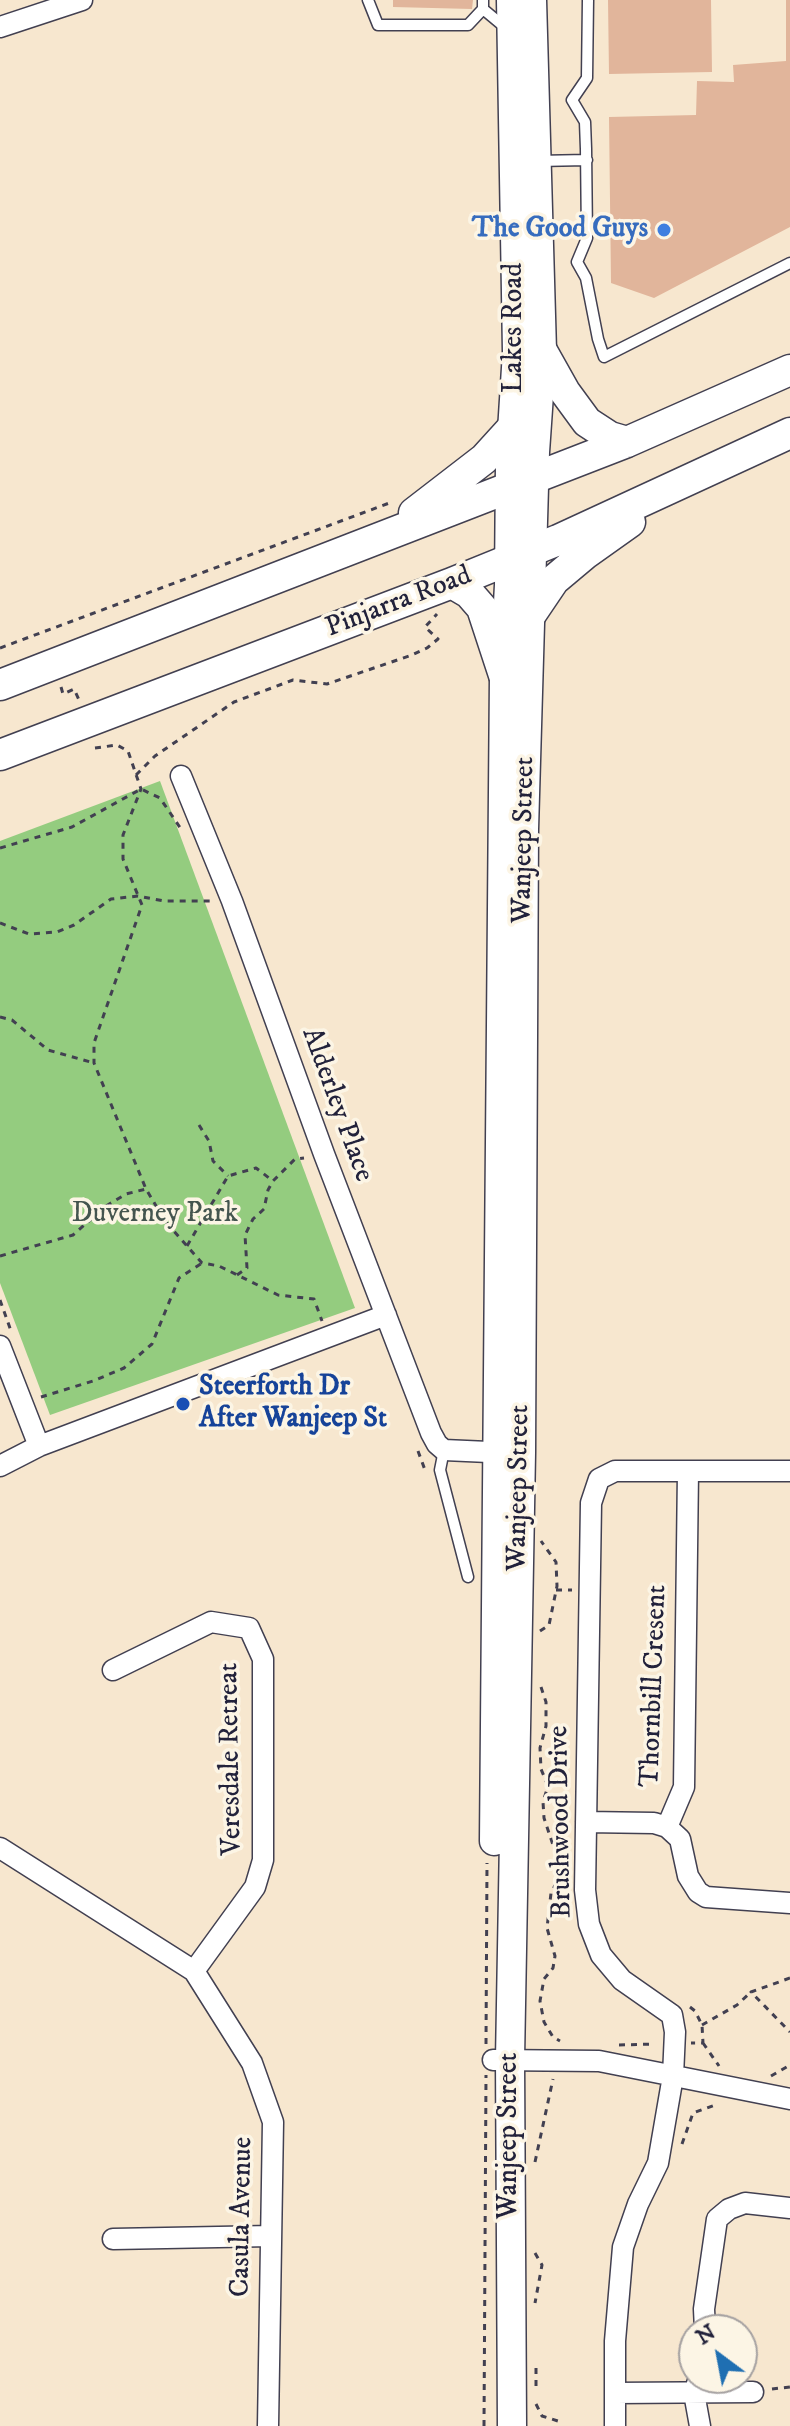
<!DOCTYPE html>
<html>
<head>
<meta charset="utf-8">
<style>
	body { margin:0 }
	#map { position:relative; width:790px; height:2426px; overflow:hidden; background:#f7e7cf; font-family:"IM FELL DW Pica",serif }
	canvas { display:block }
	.north { position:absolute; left:678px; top:2314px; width:80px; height:80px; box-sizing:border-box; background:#fcf5e5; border:2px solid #a5a1a1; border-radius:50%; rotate:328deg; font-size:22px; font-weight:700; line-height:32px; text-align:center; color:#22223b }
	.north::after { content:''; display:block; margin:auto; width:28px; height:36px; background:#1f6fb2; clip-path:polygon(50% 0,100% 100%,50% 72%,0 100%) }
</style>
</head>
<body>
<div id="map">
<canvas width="790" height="2426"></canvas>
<div class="north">N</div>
</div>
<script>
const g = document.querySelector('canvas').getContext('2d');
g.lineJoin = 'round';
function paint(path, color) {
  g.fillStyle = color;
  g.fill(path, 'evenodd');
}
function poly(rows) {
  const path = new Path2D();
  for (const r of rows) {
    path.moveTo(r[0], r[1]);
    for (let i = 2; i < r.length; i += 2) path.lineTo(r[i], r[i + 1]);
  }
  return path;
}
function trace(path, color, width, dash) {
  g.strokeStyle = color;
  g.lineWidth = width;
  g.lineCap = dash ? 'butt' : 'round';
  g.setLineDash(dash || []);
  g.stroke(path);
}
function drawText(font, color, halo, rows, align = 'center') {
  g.font = font + ' "IM FELL DW Pica",serif';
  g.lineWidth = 7;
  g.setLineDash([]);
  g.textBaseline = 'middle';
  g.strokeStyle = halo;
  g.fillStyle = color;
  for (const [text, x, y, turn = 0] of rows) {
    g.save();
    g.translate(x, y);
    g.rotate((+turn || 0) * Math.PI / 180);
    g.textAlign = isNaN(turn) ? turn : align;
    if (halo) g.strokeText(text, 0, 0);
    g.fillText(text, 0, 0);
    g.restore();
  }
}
paint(poly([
	[160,781,355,1308,50,1415,0,1283,0,841]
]), '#94cc7f');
paint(poly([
	[393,0,473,0,472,9,393,7],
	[608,0,711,0,712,72,609,74],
	[786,0,790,0,790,227,654,298,611,283,609,117,696,115,697,81,734,82,733,65,786,61]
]), '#e1b59b');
const service = poly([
	[368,0,378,25,468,25,483,9,483,0],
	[588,0,587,78,572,100,585,122,586,149,587,238,577,262,586,278,598,339,604,357,790,263],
	[483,9,507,29],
	[537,161,587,160],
	[444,1450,440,1470,468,1577]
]);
const minor = poly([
	[0,27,82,0],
	[181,776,232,901,324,1154,431,1433,437,1444,444,1450,511,1453],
	[0,1346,39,1446],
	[0,1466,39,1446,386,1315],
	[688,1471,684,1787,667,1827,680,1839,688,1876,698,1892,706,1897,790,1903],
	[113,1670,211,1622,249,1628,263,1659,263,1860,255,1887,194,1971],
	[586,1822,654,1823,667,1827],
	[0,1848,194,1971,252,2063,273,2122,268,2426],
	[493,2060,599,2061,790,2099],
	[113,2239,271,2236],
	[705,2330,704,2309,717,2219,729,2209,745,2203,790,2208],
	[699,2378,694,2393,700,2426],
	[615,2393,753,2392],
	[615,2426,615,2341,623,2247,638,2204,658,2163,673,2076,675,2032,672,2015,622,1980,601,1955,589,1924,585,1890,591,1503,599,1479,615,1471,790,1471]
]);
const secondary = poly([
	[494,1841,504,675,509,585,510,463,517,352,511,0],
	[512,2426,510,2059,521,1453,524,829,535,452,542,351,532,0]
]);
const primary = poly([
	[542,351,565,392,587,422,610,437,627,442],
	[414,513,484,459,514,426],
	[452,583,469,593,482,608,504,675],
	[529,617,554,580,585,554,630,522],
	[0,685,627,442,790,370],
	[0,755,452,583,558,540,790,433]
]);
trace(service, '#424051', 13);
trace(minor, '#424051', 23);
trace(secondary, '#424051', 31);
trace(primary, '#424051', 33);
trace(poly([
	[0,648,392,502],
	[61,687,63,694,74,689,79,700],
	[95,748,117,745,128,751,141,789,123,835,123,859,142,905,94,1043,94,1063,146,1189,165,1221,202,1263,219,1266,278,1295,314,1299,322,1321],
	[136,775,155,756,234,702,293,680,327,684,412,655,427,648,438,639,425,627,437,614],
	[0,848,72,827,141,789,160,798,181,829],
	[0,923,29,934,57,932,74,925,111,899,138,896,164,901,211,901],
	[0,1017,12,1020,48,1050,94,1063],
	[199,1125,209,1141,213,1161,228,1176],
	[187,1246,228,1176,256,1168,273,1181],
	[0,1256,73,1235,106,1206,126,1194,146,1189],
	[237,1275,247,1268,245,1235,253,1219,264,1209,268,1190,273,1181,295,1159,304,1158],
	[0,1300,11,1331],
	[41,1397,93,1381,124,1368,152,1344,179,1278,202,1263],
	[418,1451,425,1470],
	[556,1590,572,1590],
	[540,1631,549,1625,557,1586,556,1562,541,1541],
	[541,1687,546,1702,546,1726,540,1748,541,1769,548,1786,543,1802,544,1818,562,1872,551,1893,547,1928,555,1956,553,1968,544,1979,540,2001,544,2022,553,2037,560,2041],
	[790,1978,751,1992,790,2032],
	[690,2007,695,2011,702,2025,703,2043,691,2043],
	[702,2025,737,2005,751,1992],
	[703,2043,719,2066],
	[486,2044,487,1863],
	[619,2045,655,2044],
	[771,2076,790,2065],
	[682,2144,693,2113,715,2105],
	[535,2162,553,2079],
	[535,2253,542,2265,535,2303],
	[536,2368,536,2389],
	[772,2389,790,2387],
	[536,2404,542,2416,558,2421,560,2426],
	[484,2426,486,2075]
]), '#424051', 3, [6, 6]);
trace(service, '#fff', 10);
trace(minor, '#fff', 20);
trace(secondary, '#fff', 28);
trace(primary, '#fff', 30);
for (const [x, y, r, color] of [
	[664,230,8,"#3f7fe0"],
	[183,1404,8,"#1a4fb4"]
]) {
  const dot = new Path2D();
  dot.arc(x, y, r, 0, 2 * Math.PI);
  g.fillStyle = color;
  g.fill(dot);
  trace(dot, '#fcf5e5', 3);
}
drawText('bold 28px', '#366cbe', '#fcf5e5', [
	["The Good Guys",648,230]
], 'right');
drawText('28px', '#22223b', '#fcf5e5', [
	["Lakes Road",515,328,-90],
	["Pinjarra Road",399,603,-21],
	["Wanjeep Street",525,840,-89],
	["Alderley Place",336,1105,70],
	["Wanjeep Street",520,1488,-89],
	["Thornbill Cresent",655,1686,-88],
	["Veresdale Retreat",232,1759,-91],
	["Brushwood Drive",562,1822,-91],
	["Wanjeep Street",510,2136,-90],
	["Casula Avenue",243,2217,-89]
]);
drawText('28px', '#44554f', '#fcf5e5', [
	["Duverney Park",155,1215]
]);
drawText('bold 28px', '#164399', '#fcf5e5', [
	["Steerforth Dr",199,1388],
	["After Wanjeep St",199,1420]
], 'left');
</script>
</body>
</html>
